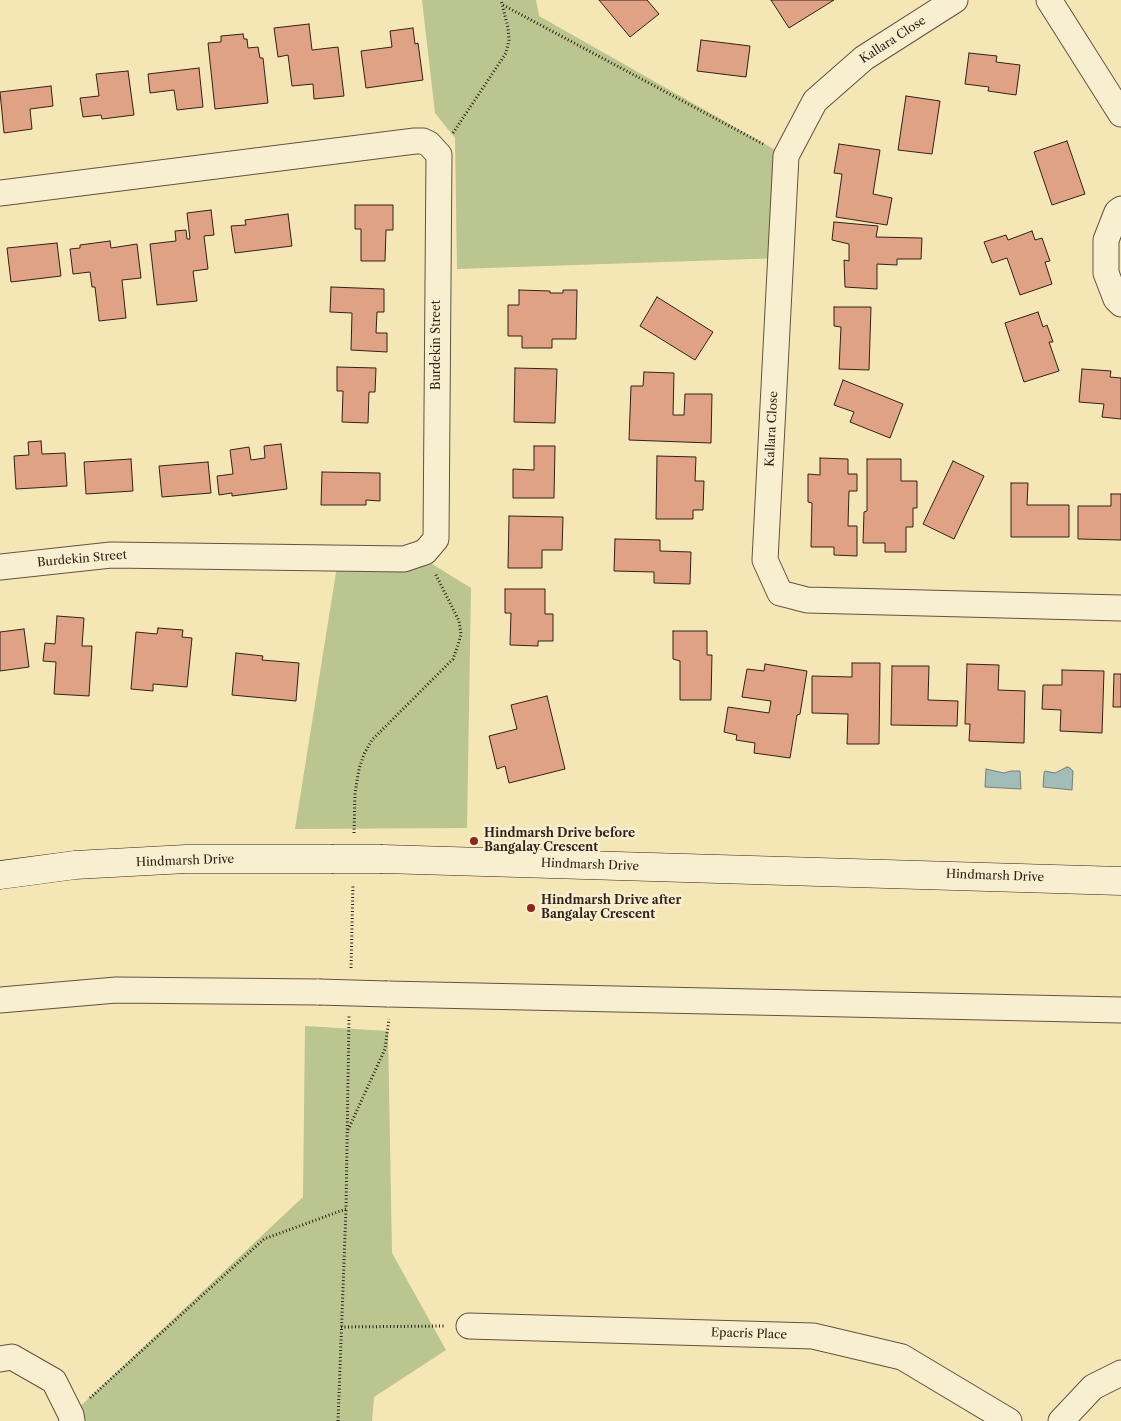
<!DOCTYPE html>
<html>
<head>
<meta charset="utf-8">
<style>
	body { margin:0 }
	canvas { display:block; background:#f5e6b6 }
</style>
</head>
<body>
<canvas width="1121" height="1421"></canvas>
<script>
const g = document.querySelector('canvas').getContext('2d');
g.lineJoin = 'round';
function paint(path, color) {
  g.fillStyle = color;
  g.fill(path, 'evenodd');
}
function poly(rows) {
  const path = new Path2D();
  for (const r of rows) {
    path.moveTo(r[0], r[1]);
    for (let i = 2; i < r.length; i += 2) path.lineTo(r[i], r[i + 1]);
  }
  return path;
}
function trace(path, color, width, dash) {
  g.strokeStyle = color;
  g.lineWidth = width;
  g.lineCap = dash ? 'butt' : 'round';
  g.setLineDash(dash || []);
  g.stroke(path);
}
function drawText(font, color, halo, rows, align = 'center') {
  g.font = font + ' "Libre Caslon Text",serif';
  g.lineWidth = 5;
  g.setLineDash([]);
  g.textBaseline = 'middle';
  g.strokeStyle = halo;
  g.fillStyle = color;
  for (const [text, x, y, turn = 0] of rows) {
    g.save();
    g.translate(x, y);
    g.rotate((+turn || 0) * Math.PI / 180);
    g.textAlign = isNaN(turn) ? turn : align;
    if (halo) g.strokeText(text, 0, 0);
    g.fillText(text, 0, 0);
    g.restore();
  }
}
paint(poly([
	[422,0,536,0,539,16,786,156,782,258,457,269,455,138,435,113],
	[432,564,471,588,467,828,295,829,337,566],
	[305,1026,388,1031,392,1253,446,1350,374,1397,372,1421,72,1421,71,1415,303,1197]
]), '#bac58f');
const water = poly([
	[1067,767,1070,768,1073,771,1072,790,1043,787,1044,773,1045,771,1055,773,1067,767],
	[986,769,1004,773,1011,771,1020,771,1021,789,985,787,986,769]
]);
paint(water, '#a0bdb8');
trace(water, '#747f79', 1);
const building = poly([
	[599,0,647,0,659,14,630,37,599,0],
	[771,0,834,0,789,28,771,0],
	[309,24,312,50,338,47,344,96,314,99,313,84,292,86,288,55,278,57,274,28,309,24],
	[413,28,415,44,418,43,423,80,366,88,361,51,392,47,390,31,413,28],
	[243,34,244,39,247,39,248,48,258,47,260,58,263,58,268,103,215,109,208,43,221,42,221,36,243,34],
	[701,40,750,46,746,77,697,71,701,40],
	[969,53,997,56,996,62,1020,65,1016,95,988,91,989,87,965,84,969,53],
	[199,68,203,107,177,110,174,90,150,93,148,74,199,68],
	[128,71,134,115,102,119,101,115,83,117,80,98,99,96,96,74,128,71],
	[51,86,53,106,30,109,32,129,4,133,0,92,51,86],
	[906,96,940,101,932,154,898,150,906,96],
	[1067,141,1085,194,1052,205,1034,152,1067,141],
	[839,144,880,150,873,194,892,198,887,225,836,217,842,174,834,173,839,144],
	[355,205,393,205,393,230,386,230,385,261,361,261,361,229,355,229,355,205],
	[211,210,214,235,204,236,208,269,193,271,197,301,157,305,150,244,176,241,175,231,186,230,187,239,190,239,187,213,211,210],
	[288,214,292,246,235,253,231,226,246,225,245,220,288,214],
	[834,222,878,226,876,237,922,238,921,259,897,259,897,265,877,264,877,289,845,287,844,260,849,261,849,244,832,240,834,222],
	[1032,231,1035,240,1042,238,1050,261,1045,262,1052,284,1020,295,1007,258,992,263,984,242,1006,235,1008,240,1032,231],
	[110,241,111,248,137,244,141,278,122,280,126,318,99,321,95,287,92,287,90,272,73,274,70,249,80,248,80,245,110,241],
	[57,243,61,276,11,282,7,248,57,243],
	[331,287,384,289,384,312,377,312,376,333,387,333,387,352,351,350,352,313,330,312,331,287],
	[519,290,550,291,550,293,563,293,563,290,577,290,576,339,552,339,552,348,522,348,522,336,508,336,508,305,519,305,519,290],
	[657,297,713,332,695,360,640,326,657,297],
	[834,307,871,307,869,370,839,369,841,327,834,326,834,307],
	[1038,312,1043,327,1047,325,1053,342,1049,342,1059,371,1024,382,1005,323,1038,312],
	[337,367,376,368,375,392,369,392,368,423,342,422,343,391,337,391,337,367],
	[515,368,557,369,555,423,514,422,515,368],
	[1082,369,1111,371,1110,377,1121,378,1121,419,1102,417,1104,404,1079,402,1082,369],
	[644,372,674,373,673,415,684,415,685,394,712,394,711,443,629,440,631,386,643,386,644,372],
	[843,380,903,404,890,438,850,422,854,412,834,405,843,380],
	[41,441,42,454,65,453,67,486,16,489,14,456,29,455,28,442,41,441],
	[281,444,287,489,232,496,232,493,219,495,217,476,233,474,230,450,249,447,251,460,265,458,264,446,281,444],
	[534,446,555,446,554,498,513,498,513,469,534,470,534,446],
	[657,456,696,457,695,481,704,481,703,510,693,510,693,519,656,519,657,456],
	[820,458,848,459,848,474,857,474,857,491,849,491,848,526,857,526,857,556,834,555,834,547,811,547,812,503,808,502,808,474,820,475,820,458],
	[131,459,133,491,86,494,84,462,131,459],
	[867,459,901,459,901,481,917,481,917,508,913,508,913,527,906,527,906,552,885,552,885,543,863,543,864,512,867,511,867,459],
	[953,461,984,476,954,539,923,524,953,461],
	[208,462,211,493,162,497,159,466,208,462],
	[322,472,380,473,380,501,366,500,366,505,321,505,322,472],
	[1011,483,1028,483,1027,505,1069,505,1069,537,1011,537,1011,483],
	[1111,494,1121,494,1121,540,1078,539,1078,506,1111,506,1111,494],
	[509,516,563,517,562,550,542,550,542,568,508,568,509,516],
	[615,539,660,540,660,551,691,552,690,584,654,583,654,572,614,571,615,539],
	[505,589,545,589,545,614,553,614,553,641,538,641,538,646,510,645,511,613,505,613,505,589],
	[57,616,84,618,82,646,92,646,89,696,54,694,56,662,43,661,45,643,55,644,57,616],
	[158,628,183,630,182,637,192,638,187,687,153,684,153,691,131,689,136,632,157,634,158,628],
	[24,629,29,667,0,671,0,632,24,629],
	[673,631,707,631,707,655,712,655,711,700,680,700,680,661,673,659,673,631],
	[236,653,263,656,262,660,299,663,296,701,232,695,236,653],
	[852,663,880,663,879,744,847,744,848,714,812,713,812,676,852,677,852,663],
	[765,664,807,671,800,714,797,715,790,758,754,753,755,743,736,740,737,735,724,732,728,707,769,713,771,701,742,697,747,669,764,671,765,664],
	[967,664,999,665,998,690,1025,691,1024,743,969,741,970,724,965,724,967,664],
	[892,666,929,666,928,700,958,701,957,726,891,725,892,666],
	[1062,670,1104,671,1102,733,1060,731,1061,710,1042,709,1043,685,1062,685,1062,670],
	[1114,674,1121,674,1121,707,1113,707,1114,674],
	[547,696,565,769,509,783,505,766,497,769,489,736,517,729,511,705,547,696]
]);
paint(building, '#dfa284');
trace(building, '#32211a', 1);
const street = poly([
	[955,0,864,58,815,101,786,156,765,560,780,593,807,600,1121,608],
	[1049,0,1121,114],
	[0,193,415,141,423,141,429,144,439,155,436,539,425,552,404,559,111,555,0,567],
	[1121,209,1117,212,1106,240,1106,273,1116,299,1121,304],
	[387,994,1121,1010],
	[0,1000,116,990,319,992],
	[469,1326,813,1336,902,1357,1009,1421],
	[0,1359,12,1357,54,1381,71,1415,72,1421],
	[1061,1421,1093,1387,1121,1373]
]);
const secondary = poly([
	[383,859,1121,881],
	[0,875,75,865,186,859,331,859]
]);
trace(street, '#635241', 27);
trace(secondary, '#32211a', 29);
trace(poly([
	[503,5,765,145],
	[453,133,506,53,509,40,508,28,501,0],
	[354,833,355,793,359,769,364,754,372,740,453,659,458,645,461,634,459,621,435,573],
	[351,968,353,884],
	[348,1130,385,1049,389,1019],
	[341,1327,446,1326],
	[90,1398,264,1239,346,1209,349,1016],
	[338,1421,346,1209]
]), '#32211a', 3, [1, 2.5]);
trace(street, '#f8efd0', 25);
trace(secondary, '#f8efd0', 28);
const streetBridge = poly([
	[319,992,387,994]
]);
const secondaryBridge = poly([
	[331,859,383,859]
]);
trace(streetBridge, '#635241', 27, []);
trace(secondaryBridge, '#32211a', 29, []);
trace(streetBridge, '#f8efd0', 25);
trace(secondaryBridge, '#f8efd0', 28);
for (const [x, y, r, color] of [
	[474,841,5,"#8f2418"],
	[531,908,5,"#8f2418"]
]) {
  const dot = new Path2D();
  dot.arc(x, y, r, 0, 2 * Math.PI);
  g.fillStyle = color;
  g.fill(dot);
  trace(dot, '#f8efd0', 2);
}
drawText('12px', '#32211a', '#f8efd0', [
	["Kallara Close",893,40,-33],
	["Burdekin Street",437,345,-90],
	["Kallara Close",772,429,-87],
	["Burdekin Street",82,559,-5],
	["Hindmarsh Drive",185,861,-2],
	["Hindmarsh Drive",590,865,2],
	["Hindmarsh Drive",995,876,2],
	["Epacris Place",749,1334,2]
]);
drawText('bold 12px', '#32211a', '#f8efd0', [
	["Hindmarsh Drive before",484,834],
	["Bangalay Crescent",484,848],
	["Hindmarsh Drive after",541,901],
	["Bangalay Crescent",541,915]
], 'left');
</script>
</body>
</html>
